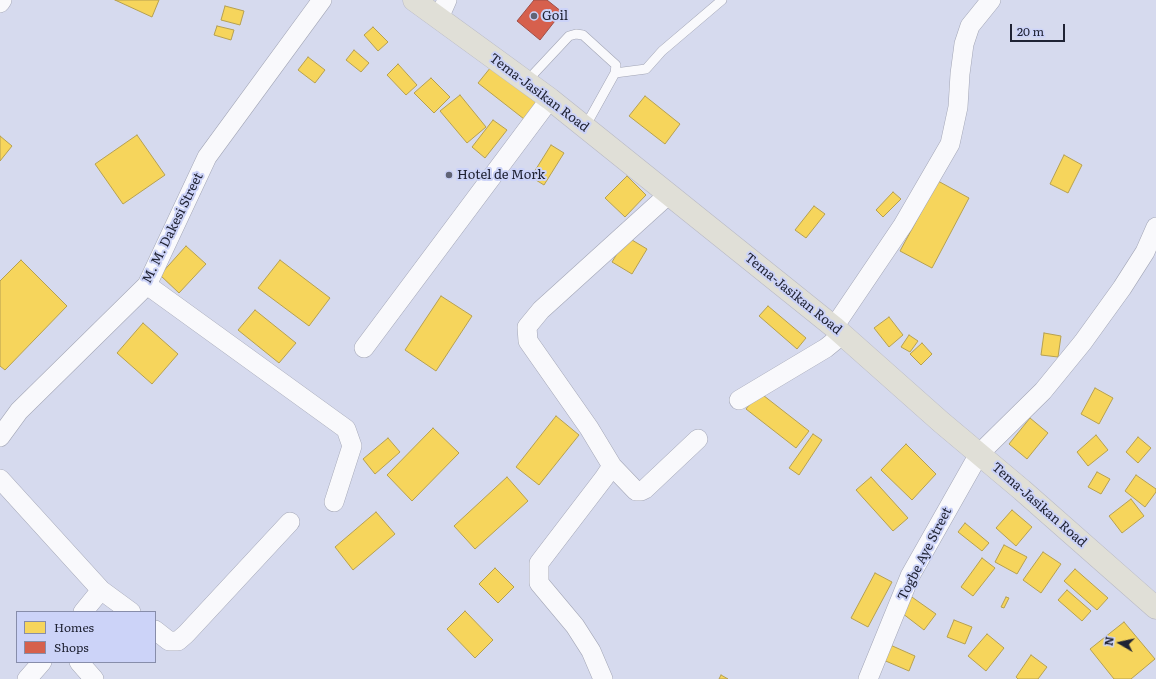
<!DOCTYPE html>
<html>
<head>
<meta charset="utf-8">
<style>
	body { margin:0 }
	#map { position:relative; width:1156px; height:679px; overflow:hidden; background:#d6daee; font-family:Literata,serif }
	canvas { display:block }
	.legend { position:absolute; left:16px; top:611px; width:140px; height:52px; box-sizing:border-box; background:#ccd3f8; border:1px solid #878daa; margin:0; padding:5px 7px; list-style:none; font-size:12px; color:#202334 }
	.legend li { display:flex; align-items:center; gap:8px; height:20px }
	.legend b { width:20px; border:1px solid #878daa }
	.north { position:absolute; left:1100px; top:623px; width:40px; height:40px; -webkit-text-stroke:3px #ccd3f8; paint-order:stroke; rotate:279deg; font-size:11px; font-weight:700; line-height:16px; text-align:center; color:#202334 }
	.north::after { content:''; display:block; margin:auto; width:14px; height:18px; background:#202334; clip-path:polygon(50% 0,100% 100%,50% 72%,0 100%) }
	.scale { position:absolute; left:1010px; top:24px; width:55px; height:18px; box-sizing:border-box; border:2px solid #202334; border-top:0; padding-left:5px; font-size:12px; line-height:14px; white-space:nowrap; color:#202334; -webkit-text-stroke:3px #ccd3f8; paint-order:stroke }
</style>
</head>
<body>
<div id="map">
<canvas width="1156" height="679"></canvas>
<ul class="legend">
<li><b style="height:11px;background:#f6d55c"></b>Homes</li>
<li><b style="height:11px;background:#d6604d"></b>Shops</li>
</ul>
<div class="north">N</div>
<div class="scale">20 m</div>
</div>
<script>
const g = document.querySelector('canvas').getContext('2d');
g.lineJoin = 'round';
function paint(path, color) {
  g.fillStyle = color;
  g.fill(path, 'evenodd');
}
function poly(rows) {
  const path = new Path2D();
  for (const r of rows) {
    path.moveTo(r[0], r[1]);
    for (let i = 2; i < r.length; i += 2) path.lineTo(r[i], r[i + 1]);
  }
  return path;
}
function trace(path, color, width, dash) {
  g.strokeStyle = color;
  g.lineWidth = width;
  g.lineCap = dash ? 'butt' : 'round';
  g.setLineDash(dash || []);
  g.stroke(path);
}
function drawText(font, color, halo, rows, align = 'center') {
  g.font = font + ' Literata,serif';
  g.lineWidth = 4;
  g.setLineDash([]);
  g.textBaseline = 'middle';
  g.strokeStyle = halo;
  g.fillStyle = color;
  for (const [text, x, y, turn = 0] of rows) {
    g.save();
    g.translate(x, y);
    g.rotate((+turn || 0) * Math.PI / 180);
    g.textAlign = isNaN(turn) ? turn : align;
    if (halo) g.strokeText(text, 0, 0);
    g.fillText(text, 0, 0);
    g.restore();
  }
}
const homes = poly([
	[115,0,159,0,152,17,115,0],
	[225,6,244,11,240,25,221,20,225,6],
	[217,26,234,30,231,40,214,35,217,26],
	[373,27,388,42,378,51,364,35,373,27],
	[354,50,369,63,361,72,346,60,354,50],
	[308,57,325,70,315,83,298,70,308,57],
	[398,64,417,85,406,95,387,75,398,64],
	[491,67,537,103,524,119,478,83,491,67],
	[431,78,450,97,434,113,414,93,431,78],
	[460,95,486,127,467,143,440,111,460,95],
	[645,96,680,124,665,144,629,116,645,96],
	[493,120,507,130,485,158,472,147,493,120],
	[137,135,165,175,123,204,95,164,137,135],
	[0,136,12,146,0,161,0,136],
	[551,145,564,153,544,185,531,177,551,145],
	[1064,155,1082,165,1068,193,1050,184,1064,155],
	[627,176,646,195,625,217,605,198,627,176],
	[938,181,969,198,932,268,900,251,938,181],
	[893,192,901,199,883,217,876,210,893,192],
	[814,206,825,214,806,238,795,230,814,206],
	[627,237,647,249,632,274,612,262,627,237],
	[186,246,206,264,179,293,160,275,186,246],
	[21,260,67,306,5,370,0,366,0,281,21,260],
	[280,260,330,298,309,326,258,288,280,260],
	[441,296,472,316,436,371,405,350,441,296],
	[768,306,806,338,797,349,759,316,768,306],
	[255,310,296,343,279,363,238,330,255,310],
	[889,317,903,335,889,347,874,328,889,317],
	[143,323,178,354,152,384,117,353,143,323],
	[1044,333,1061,336,1058,357,1041,355,1044,333],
	[909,335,918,341,910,352,901,347,909,335],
	[922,343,932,354,921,365,910,354,922,343],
	[1095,388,1113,398,1099,424,1081,414,1095,388],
	[759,392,809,431,796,448,746,409,759,392],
	[556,416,579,435,539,485,516,467,556,416],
	[1030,418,1048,433,1027,459,1009,444,1030,418],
	[433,428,459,453,412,501,387,475,433,428],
	[813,434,822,440,799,475,789,468,813,434],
	[1096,435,1108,450,1088,466,1077,452,1096,435],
	[1138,437,1151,448,1138,463,1126,452,1138,437],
	[388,438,400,452,375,474,363,459,388,438],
	[906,444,936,474,912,500,881,470,906,444],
	[1097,472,1110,479,1101,494,1088,487,1097,472],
	[1136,475,1156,489,1156,492,1145,507,1125,491,1136,475],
	[507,477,528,501,475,549,454,526,507,477],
	[871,477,908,518,893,531,856,490,871,477],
	[1131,499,1144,516,1122,533,1109,516,1131,499],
	[1012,510,1032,527,1016,546,996,528,1012,510],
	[376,512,395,534,353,570,335,547,376,512],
	[965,523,989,543,982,551,958,532,965,523],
	[1004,545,1027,557,1017,574,995,562,1004,545],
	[1043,552,1061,564,1041,593,1023,580,1043,552],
	[982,558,995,568,973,596,961,587,982,558],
	[495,568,514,587,498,603,479,584,495,568],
	[1075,569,1108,598,1097,610,1064,581,1075,569],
	[875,573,892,582,868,627,851,618,875,573],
	[1067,590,1091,611,1082,621,1058,600,1067,590],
	[909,595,936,614,924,630,898,610,909,595],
	[1006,597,1009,598,1004,608,1001,607,1006,597],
	[465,611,493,640,475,658,447,629,465,611],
	[954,620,972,627,965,644,947,637,954,620],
	[1124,622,1155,659,1131,679,1114,679,1090,649,1124,622],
	[987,634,1004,648,986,671,968,656,987,634],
	[888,644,915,656,909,671,881,659,888,644],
	[1031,655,1047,667,1038,679,1018,679,1016,677,1031,655],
	[721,675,728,679,719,679,721,675]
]);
paint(homes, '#f6d55c');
trace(homes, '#b6a050', 1);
const shops = poly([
	[534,0,547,0,562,12,540,40,517,21,534,0]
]);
paint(shops, '#d6604d');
trace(shops, '#9f4e46', 1);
const service = poly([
	[615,73,646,69,662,51,722,0],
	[526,82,569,36,576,34,583,35,616,65,615,73,585,127]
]);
const minor = poly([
	[0,3,2,0],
	[439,18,447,0],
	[147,285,346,429,352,446,334,502],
	[834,327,903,225,950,144,958,107,960,74,964,44,970,26,991,0],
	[364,348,550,99],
	[739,400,826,348,843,334],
	[0,437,19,411,147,285,207,157,322,0],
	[612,466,636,491,641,491,645,489,698,439],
	[0,479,101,590,131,612],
	[83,612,101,590],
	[155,630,169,641,178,641,186,634,290,522],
	[79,662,94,679],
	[27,679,42,662],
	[603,679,591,651,575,626,539,583,539,563,604,478,612,466,589,428,528,341,527,327,541,310,669,194],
	[868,679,910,576,979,454,1043,391,1083,342,1122,288,1145,252,1156,227]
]);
const trunk = poly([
	[414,0,550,99,834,327,941,422,1022,490,1156,608]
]);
trace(service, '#a2a5b5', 10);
trace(minor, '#a2a5b5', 20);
trace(trunk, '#b8b9c4', 23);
trace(service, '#f9f9fc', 9);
trace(minor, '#f9f9fc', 19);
trace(trunk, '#e0dfd7', 22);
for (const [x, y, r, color] of [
	[534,16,4,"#606375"],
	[449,175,4,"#606375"]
]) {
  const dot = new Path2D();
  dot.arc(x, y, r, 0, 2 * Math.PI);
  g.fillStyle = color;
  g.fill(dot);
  trace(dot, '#ccd3f8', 1.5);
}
drawText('13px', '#202334', '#ccd3f8', [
	["Goil",542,16],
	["Hotel de Mork",457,175]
], 'left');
drawText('13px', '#202334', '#ccd3f8', [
	["Tema-Jasikan Road",539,93,37],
	["M. M. Dakesi Street",173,228,-64],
	["Tema-Jasikan Road",793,294,39],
	["Tema-Jasikan Road",1039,505,41],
	["Togbe Aye Street",925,554,-63]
]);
</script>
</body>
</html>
